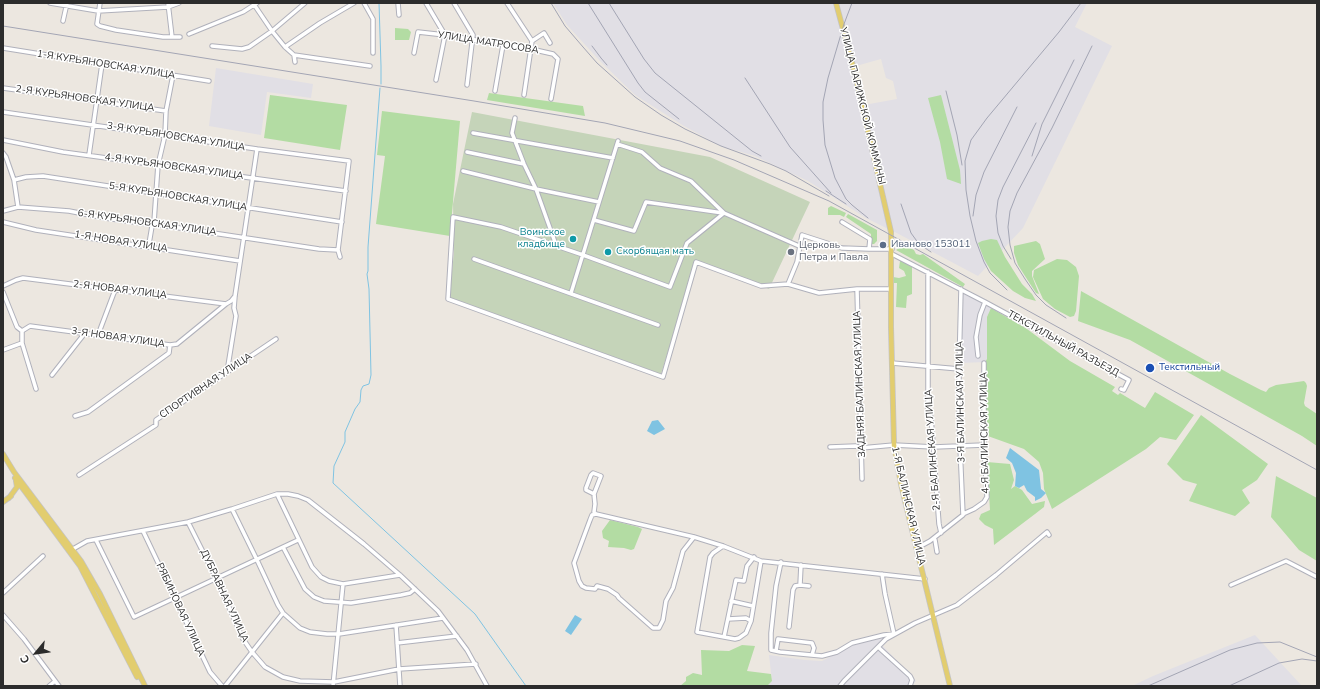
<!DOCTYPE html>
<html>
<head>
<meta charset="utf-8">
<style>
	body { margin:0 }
	#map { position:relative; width:1320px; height:689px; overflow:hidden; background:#ece7e0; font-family:"Nunito Sans",sans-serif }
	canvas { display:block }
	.frame { position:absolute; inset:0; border:4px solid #2c2c2c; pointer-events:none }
	.north { position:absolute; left:16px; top:633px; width:40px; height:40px; -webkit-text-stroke:3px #fff; paint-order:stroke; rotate:241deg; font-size:11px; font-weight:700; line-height:16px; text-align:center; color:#2c2c2c }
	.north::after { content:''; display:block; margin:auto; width:14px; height:18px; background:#2c2c2c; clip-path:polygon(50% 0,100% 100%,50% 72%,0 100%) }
</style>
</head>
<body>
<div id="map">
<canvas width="1320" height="689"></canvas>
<div class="frame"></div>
<div class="north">С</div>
</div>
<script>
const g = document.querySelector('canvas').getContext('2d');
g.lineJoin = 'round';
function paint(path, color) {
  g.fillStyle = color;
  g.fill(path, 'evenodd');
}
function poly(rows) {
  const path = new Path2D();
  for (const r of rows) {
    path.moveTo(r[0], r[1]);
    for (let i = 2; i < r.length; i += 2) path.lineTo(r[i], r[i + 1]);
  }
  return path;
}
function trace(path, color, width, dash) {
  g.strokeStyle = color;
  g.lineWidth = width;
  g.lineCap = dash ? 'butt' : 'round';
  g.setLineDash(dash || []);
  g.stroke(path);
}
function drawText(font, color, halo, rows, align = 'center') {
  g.font = font + ' "Nunito Sans",sans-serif';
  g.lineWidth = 3;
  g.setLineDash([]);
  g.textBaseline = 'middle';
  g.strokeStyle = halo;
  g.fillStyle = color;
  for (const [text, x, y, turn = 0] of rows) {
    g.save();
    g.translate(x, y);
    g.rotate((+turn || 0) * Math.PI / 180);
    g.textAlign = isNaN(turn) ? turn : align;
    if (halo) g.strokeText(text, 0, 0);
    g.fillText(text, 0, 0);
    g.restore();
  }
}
paint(poly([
	[553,3,835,3,890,230,866,218,808,181,755,156,721,146,684,126,635,95,600,61,567,25],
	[839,3,1087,3,1075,27,1112,46,1023,228,978,276,893,231,864,105,897,99,893,81,886,78,881,59,856,66],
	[216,68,313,84,311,98,267,92,261,135,209,126],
	[962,291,991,308,987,317,987,359,985,362,961,363],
	[1255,635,1302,686,1132,686,1153,676],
	[883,637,884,638,838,686,767,686,772,681,769,655,805,660,822,661,853,645],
	[882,645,916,681,912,686,842,686]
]), '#e1dfe5');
paint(poly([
	[395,28,408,29,411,32,409,40,395,40],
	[489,93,583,106,585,116,487,100],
	[270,95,347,105,340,150,264,138],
	[941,95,960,170,961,184,947,179,940,142,928,98],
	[382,111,460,121,450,236,376,224,385,156,377,155],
	[831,206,846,213,844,217,840,215,828,215,828,208],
	[848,214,877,230,877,241,874,244,871,244,871,234,846,217],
	[991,239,997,240,1005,257,1022,284,1032,294,1036,301,1025,298,1013,291,991,271,984,259,978,243,982,241],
	[1036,241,1040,244,1045,259,1032,271,1032,276,1039,294,1036,293,1025,276,1018,265,1014,253,1014,246],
	[904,245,914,250,916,254,920,255,923,254,965,284,963,287,896,250],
	[1057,259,1067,260,1076,267,1079,276,1076,311,1074,316,1070,317,1055,309,1043,299,1033,277,1034,270],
	[900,261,904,261,912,265,912,294,907,296,906,308,896,307,897,283,893,283,893,277,899,278,906,276,904,271,899,268],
	[1081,291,1230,374,1261,390,1266,392,1269,388,1276,385,1304,381,1306,383,1307,386,1304,403,1305,406,1317,414,1317,446,1302,436,1130,340,1078,321],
	[991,308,1027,329,1070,361,1115,387,1112,391,1118,395,1120,393,1145,408,1155,392,1194,415,1176,440,1160,437,1146,449,1052,509,1044,489,1043,473,1039,462,1024,449,985,435,985,362,987,359,987,317],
	[1201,415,1268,464,1257,480,1242,490,1250,503,1235,516,1189,501,1197,484,1183,480,1167,464],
	[987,462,1010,464,1014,480,1011,489,1015,486,1022,490,1032,504,1045,501,1044,507,1035,514,994,545,993,529,985,525,979,519,981,514,990,510],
	[1276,476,1317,498,1317,561,1299,550,1271,517],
	[610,520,638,527,642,529,634,549,631,550,624,548,608,547,609,541,603,538,602,531],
	[742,645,755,646,747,671,771,674,772,681,767,686,680,686,686,681,686,677,693,673,702,675,701,650,729,651]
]), '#b3dca3');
paint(poly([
	[472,112,710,157,810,202,769,289,696,262,661,374,449,298,454,253,453,204]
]), '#c5d4b9');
paint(poly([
	[658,420,665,429,654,435,647,431,652,421],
	[1010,448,1039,470,1041,489,1046,493,1041,498,1035,501,1035,497,1027,491,1024,485,1019,488,1015,486,1016,473,1012,463,1006,458],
	[575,615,582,619,571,635,565,631]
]), '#7fc3e2');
trace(poly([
	[379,3,381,66,381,84],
	[380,88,368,247,368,271,367,274,369,289,371,375,369,384,363,386,361,390,360,402,355,409,345,432,345,442,334,466,333,483,475,614,526,686]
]), '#7fc3e2', 1);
const minor = poly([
	[50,3,98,11,168,7,179,3],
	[100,3,97,24,100,26,116,30,163,37,180,37],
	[168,3,172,37],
	[253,3,272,31,285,47,294,55,295,62],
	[364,3,373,19,373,53],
	[398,3,399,15],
	[426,3,445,35,436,80],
	[454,3,473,35,467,85],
	[507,3,532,41,524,95],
	[63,21,67,3],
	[189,34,243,12,257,3],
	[532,41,544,33,550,43],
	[212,46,242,49,249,47,272,31,305,3],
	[285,47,320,23,354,3],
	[3,48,209,81],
	[414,53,418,32,445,35,531,49,553,54,558,59,551,99],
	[294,55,370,66],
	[3,88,166,111],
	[495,91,503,45],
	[3,112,257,149,349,161,338,250,340,257],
	[515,118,512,133,524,164,536,189,556,245],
	[473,133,613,158],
	[3,140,63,152,346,191],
	[617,144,642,152,660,168,691,181,724,213,799,246],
	[467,152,524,164],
	[3,153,6,157,14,180,18,207],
	[89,155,102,64],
	[463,171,536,189,599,202],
	[14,180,26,177,43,176,342,222],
	[3,211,18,207,69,211,105,218,148,224,154,222,160,225,319,249,338,250],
	[724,213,687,243,670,287,583,255,501,227,453,217,448,299,663,377,696,262,761,286,788,284],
	[594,220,634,231,646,202,723,213],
	[3,222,36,230,240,261],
	[842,222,870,239,869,249],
	[144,244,149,244,152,226,154,222,158,165,165,135,166,111,173,75],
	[892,254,985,302,980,315,976,337,978,356],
	[474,259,658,325],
	[928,272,928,412,931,417,939,524,941,533],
	[3,286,16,280,23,278,226,304,231,301,235,296],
	[857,289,862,479],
	[891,289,857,289,819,293,788,284,797,262,802,235,842,248,869,249,892,249],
	[3,292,17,327,22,331],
	[571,293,618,141],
	[985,302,1129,380,1124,390,1121,389],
	[22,331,30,326,170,345,177,344,226,304],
	[22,331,22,343,36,389],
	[98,335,115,290],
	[3,350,22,343],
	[892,363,959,369],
	[226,371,228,366,236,316,234,308,235,296,257,149],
	[52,375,85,333],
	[75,416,88,412,169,353,170,345],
	[830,447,856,446,861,448,894,445,934,447,984,445],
	[79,475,156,425,156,420,276,339],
	[277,494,312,567,321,577,329,581,343,584,400,575],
	[594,494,601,476,593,473,591,475,586,488,586,490,594,494,595,504,594,512,596,514],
	[232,509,257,560,278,605,283,613,300,628,310,632,327,634,339,634,443,618],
	[596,514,694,537,723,546,761,561,925,579],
	[596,514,592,515,590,520,574,563,579,581,582,586,586,588,595,589,597,586,608,589,617,595,619,598,653,628,659,628,663,620,666,601,673,588,683,551,694,537],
	[963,514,974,509,984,502,987,497,984,445,984,363],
	[188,522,216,578,243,639,252,652,265,667,283,677,300,681,334,682,399,669,476,664],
	[143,531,210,672,222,686],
	[96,540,134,617,298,540],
	[935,540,937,552],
	[723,546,713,553,710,557,697,632,735,639,739,638,746,633,751,621,761,561],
	[283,547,305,589,314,597,324,601,351,603,401,595,410,593,415,589],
	[917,548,930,541,963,515,959,423,959,369,961,289],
	[73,549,87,541,188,522,232,509,277,494,288,494,298,496,308,500,364,544,400,575,438,611,467,650,487,686],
	[781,562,776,586,771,633,771,650,780,652,822,656,837,652,852,643,884,635,894,634,885,594,882,574],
	[800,585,809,586],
	[1231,585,1286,561,1290,563,1317,577],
	[3,593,43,556],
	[731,601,753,606],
	[3,615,24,639,59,686],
	[728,619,746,618,751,621],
	[396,625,400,686],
	[789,627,793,590,795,586,800,585,801,565],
	[724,637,736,580,744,581,747,566,754,557],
	[397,643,457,636],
	[878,647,910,676,912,680,910,686],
	[776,651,778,639,812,643,814,648,812,655],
	[49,686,55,681],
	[225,686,283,613],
	[333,686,343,584],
	[840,686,844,681,886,639,915,623,957,605,996,575,1047,532,1049,535]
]);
const major = poly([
	[836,3,854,70,891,232,891,327,894,445,901,484,950,686],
	[3,454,14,472,81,561,100,594,145,686],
	[15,478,80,566,137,677],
	[9,498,17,487,16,481],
	[3,502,11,496]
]);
trace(minor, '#b0b1bb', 5.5);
trace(major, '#c4c4c4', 6);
trace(minor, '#fff', 3.5);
trace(major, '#e2cd6f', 4.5);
trace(poly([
	[551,3,565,26,583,47,597,63,635,97,661,115,685,129,721,146,770,164,786,171,829,196],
	[588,3,638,83,645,92,679,119],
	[609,3,644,59,655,73,752,151,761,156],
	[852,3,844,24,828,78,823,102,823,120,825,145,835,178,846,199,852,205,868,218],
	[3,26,474,101,605,123,680,141,734,160,829,201,1317,470],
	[592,46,601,58,607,65],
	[745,78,790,147,831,193],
	[946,91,957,135,962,165],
	[1032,156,1042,124,1074,60],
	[826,191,846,204],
	[901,204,911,233,919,244,931,252],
	[973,216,976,195,984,172,1017,107],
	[1011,259,1003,246,998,233,996,216,998,200,1003,187,1036,123],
	[1007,290,990,273,984,262,976,241,970,216,966,190,965,161,971,140,987,118,1059,32,1081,3],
	[1066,318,1046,305,1036,295,1025,279,1015,263,1010,245,1008,227,1010,211,1017,193,1052,128,1092,46],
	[1148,686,1230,650,1257,643,1280,642,1317,657],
	[1229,686,1279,663,1302,659,1317,661]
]), '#a3a5b4', 1);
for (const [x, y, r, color] of [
	[573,239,4,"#0f9aa8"],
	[883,245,4,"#5c6f8a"],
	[608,252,4,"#0f9aa8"],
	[791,252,4,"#6b7280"],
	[1150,368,5,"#1a4fb4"]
]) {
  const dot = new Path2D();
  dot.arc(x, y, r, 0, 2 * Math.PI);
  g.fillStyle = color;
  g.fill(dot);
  trace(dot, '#fff', 1.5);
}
drawText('10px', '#2c2c2c', '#fff', [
	["УЛИЦА МАТРОСОВА",488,43,9],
	["1-Я КУРЬЯНОВСКАЯ УЛИЦА",106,65,9],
	["2-Я КУРЬЯНОВСКАЯ УЛИЦА",85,99,8],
	["УЛИЦА ПАРИЖСКОЙ КОММУНЫ",862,106,76],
	["3-Я КУРЬЯНОВСКАЯ УЛИЦА",176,137,9],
	["4-Я КУРЬЯНОВСКАЯ УЛИЦА",174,167,8],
	["5-Я КУРЬЯНОВСКАЯ УЛИЦА",178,197,9],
	["6-Я КУРЬЯНОВСКАЯ УЛИЦА",147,223,8],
	["1-Я НОВАЯ УЛИЦА",121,242,9],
	["2-Я НОВАЯ УЛИЦА",120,290,7],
	["3-Я НОВАЯ УЛИЦА",118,338,8],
	["ТЕКСТИЛЬНЫЙ РАЗЪЕЗД",1063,344,29],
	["ЗАДНЯЯ БАЛИНСКАЯ УЛИЦА",860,384,-92],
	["СПОРТИВНАЯ УЛИЦА",206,386,-34],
	["3-Я БАЛИНСКАЯ УЛИЦА",961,402,-91],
	["4-Я БАЛИНСКАЯ УЛИЦА",985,433,-91],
	["2-Я БАЛИНСКАЯ УЛИЦА",933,450,-94],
	["1-Я БАЛИНСКАЯ УЛИЦА",908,506,77],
	["ДУБРАВНАЯ УЛИЦА",224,596,65],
	["РЯБИНОВАЯ УЛИЦА",180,610,65]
]);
drawText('10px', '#0d838f', '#fff', [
	["Воинское",565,233],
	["кладбище",565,245],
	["Скорбящая мать",616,252,"left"]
], 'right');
drawText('10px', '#4e5e75', '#fff', [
	["Иваново 153011",891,245]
], 'left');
drawText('10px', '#5b616d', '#fff', [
	["Церковь",799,246],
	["Петра и Павла",799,258]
], 'left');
drawText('10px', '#164399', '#fff', [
	["Текстильный",1159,368]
], 'left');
</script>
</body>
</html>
